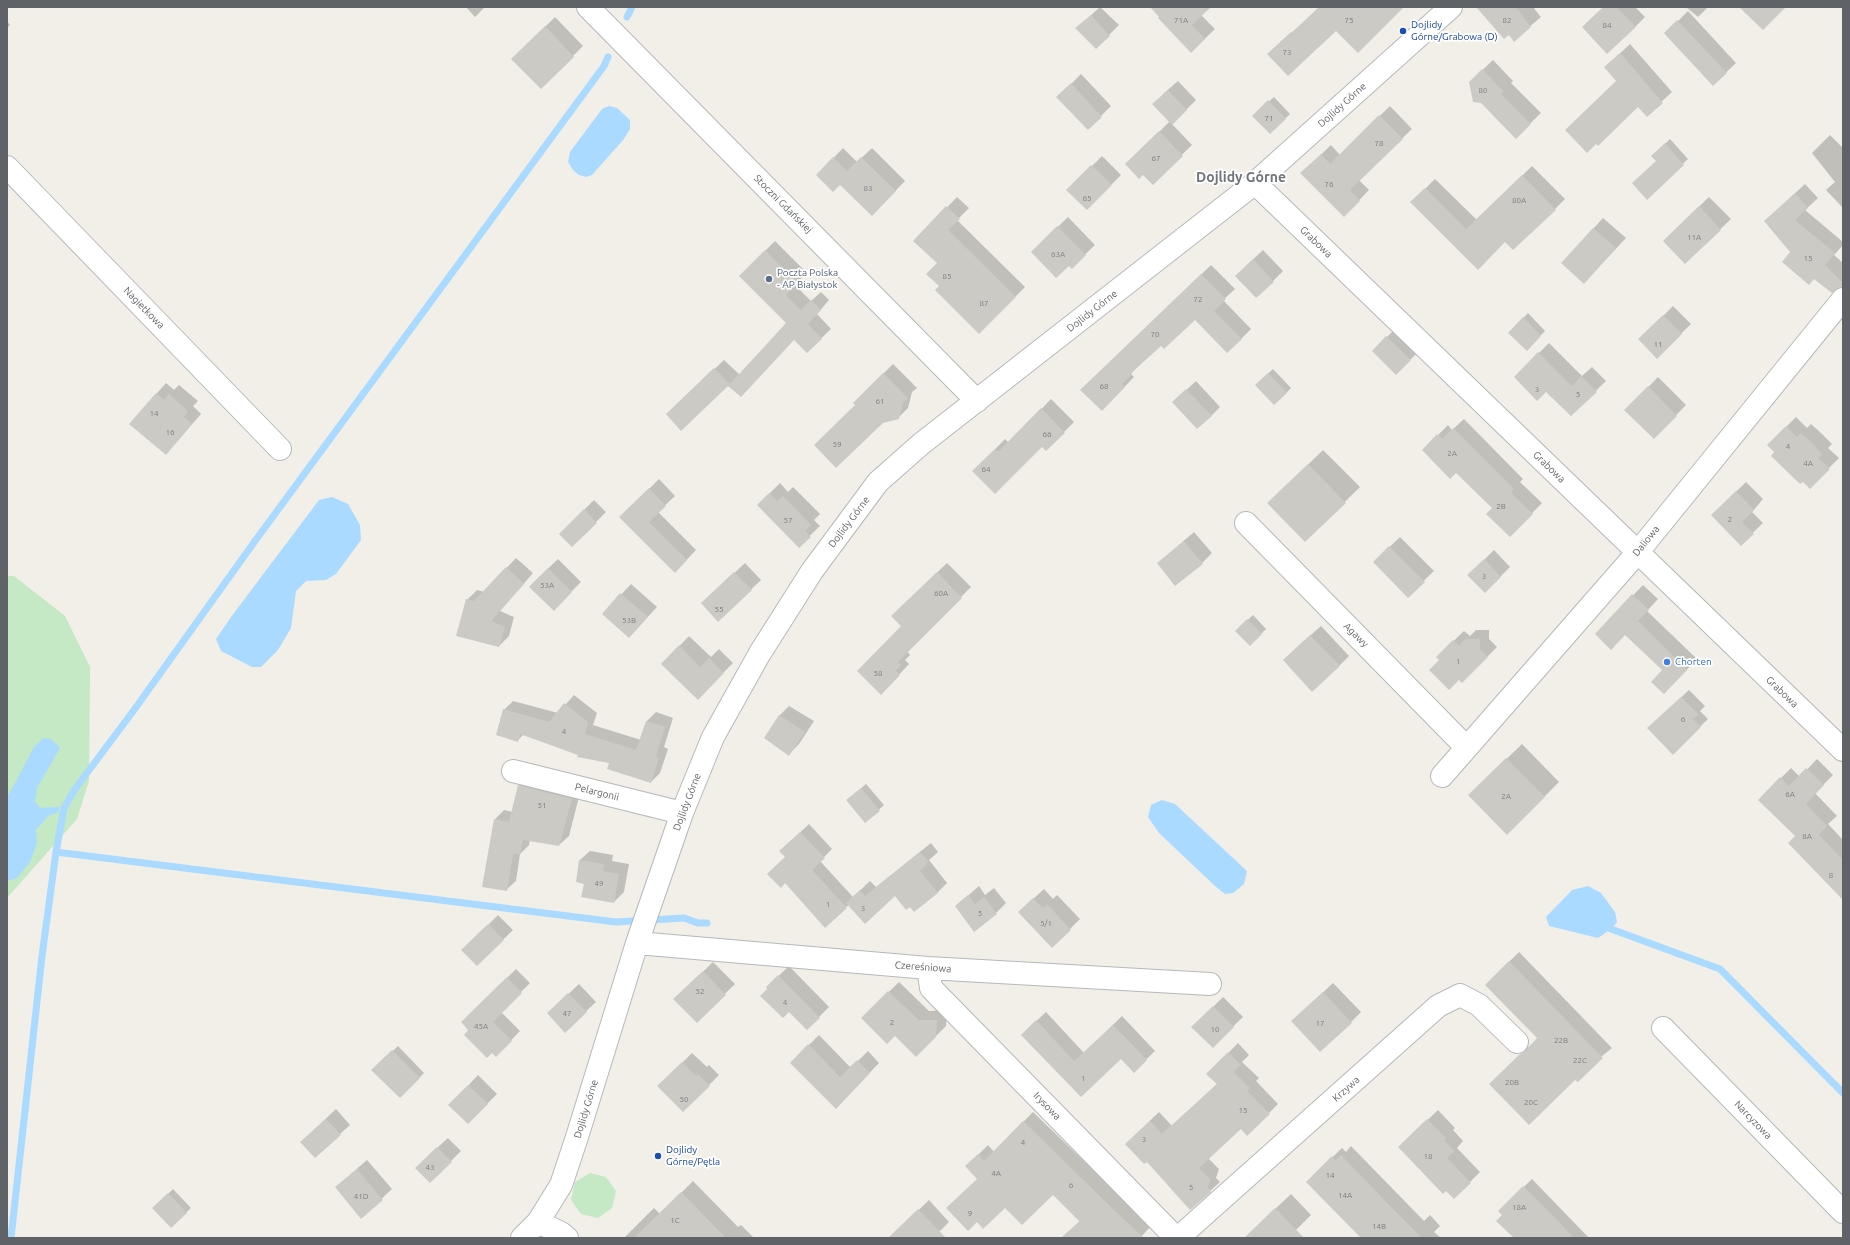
<!DOCTYPE html>
<html>
<head>
<meta charset="utf-8">
<style>
	body { margin:0 }
	#map { position:relative; width:1850px; height:1245px; overflow:hidden; background:#f1efe8; font-family:Ubuntu,sans-serif }
	canvas { display:block }
	.frame { position:absolute; inset:0; border:8px solid #5f6368; pointer-events:none }
</style>
</head>
<body>
<div id="map">
<canvas width="1850" height="1245"></canvas>
<div class="frame"></div>
</div>
<script>
const g = document.querySelector('canvas').getContext('2d');
g.lineJoin = 'round';
function paint(path, color) {
  g.fillStyle = color;
  g.fill(path, 'evenodd');
}
function poly(rows) {
  const path = new Path2D();
  for (const r of rows) {
    path.moveTo(r[0], r[1]);
    for (let i = 2; i < r.length; i += 2) path.lineTo(r[i], r[i + 1]);
  }
  return path;
}
function trace(path, color, width, dash) {
  g.strokeStyle = color;
  g.lineWidth = width;
  g.lineCap = dash ? 'butt' : 'round';
  g.setLineDash(dash || []);
  g.stroke(path);
}
function drawText(font, color, halo, rows, align = 'center') {
  g.font = font + ' Ubuntu,sans-serif';
  g.lineWidth = 3.5;
  g.setLineDash([]);
  g.textBaseline = 'middle';
  g.strokeStyle = halo;
  g.fillStyle = color;
  for (const [text, x, y, turn = 0] of rows) {
    g.save();
    g.translate(x, y);
    g.rotate((+turn || 0) * Math.PI / 180);
    g.textAlign = isNaN(turn) ? turn : align;
    if (halo) g.strokeText(text, 0, 0);
    g.fillText(text, 0, 0);
    g.restore();
  }
}
paint(poly([
	[7,576,14,576,65,616,90,667,89,781,77,819,7,898],
	[590,1173,606,1177,616,1191,612,1208,598,1218,581,1214,571,1200,575,1182]
]), '#c5e8c5');
paint(poly([
	[609,106,617,108,630,120,630,129,624,139,592,175,586,177,579,175,573,170,568,162,570,152,602,109],
	[332,497,348,504,360,525,361,540,336,574,326,580,306,581,296,591,291,628,278,650,261,667,252,667,221,651,216,639,231,617,319,500],
	[43,738,51,739,60,748,37,788,35,802,40,808,59,807,59,812,48,816,36,830,37,843,30,862,17,878,7,881,7,798,34,747],
	[1162,800,1175,804,1247,871,1244,884,1233,893,1225,894,1215,886,1159,833,1148,817,1151,805],
	[1588,886,1601,893,1615,912,1617,922,1611,929,1598,938,1549,926,1546,917,1572,890]
]), '#aadaff');
paint(poly([
	[466,7,485,7,475,17],
	[1100,7,1119,25,1096,48,1077,28],
	[1170,7,1210,7,1201,15,1215,29,1191,52],
	[1320,7,1403,7,1336,30,1279,44],
	[1491,7,1533,7,1541,17,1514,40],
	[1604,7,1635,7,1645,17,1635,27],
	[1686,7,1708,7,1698,17],
	[1688,11,1736,63,1713,85,1665,34],
	[555,17,583,46,541,88,513,59],
	[7,21,10,25,7,28],
	[1630,44,1672,92,1647,115,1617,81,1615,58],
	[1493,60,1513,81,1511,83,1541,113,1516,137,1470,82],
	[1081,74,1111,106,1088,129,1058,97],
	[1178,81,1196,100,1172,124,1192,145,1153,183,1143,173,1127,164,1170,121,1163,94],
	[1274,97,1290,114,1270,133,1253,116],
	[1390,106,1412,129,1359,180,1369,190,1344,216,1302,173,1331,145,1340,155],
	[1830,135,1843,148,1843,208,1826,190,1835,182,1812,153],
	[1670,139,1688,159,1647,198,1657,161,1652,156],
	[843,148,857,162,872,148,905,181,872,215,840,184,817,175],
	[1102,156,1121,175,1087,209,1068,190],
	[1532,166,1565,199,1536,228,1505,241,1478,268,1412,202,1435,179,1477,220],
	[1805,184,1818,198,1805,210,1843,242,1843,245,1834,255,1843,263,1843,287,1792,252,1775,212],
	[957,197,969,208,957,220,1025,287,979,333,940,286,938,263,915,241],
	[1709,197,1731,219,1685,263,1674,231],
	[1068,217,1095,245,1072,267,1069,264,1032,252],
	[1603,218,1626,238,1584,283,1562,263],
	[775,241,807,273,795,285,811,301,821,292,829,300,817,314,831,329,807,352,794,339,750,387,728,385,677,405,724,360,740,375,788,323,740,276],
	[1263,250,1283,271,1257,297,1246,266],
	[1211,265,1235,289,1223,300,1251,329,1241,339,1195,319,1161,344,1140,364,1131,374,1134,377,1102,410,1091,381],
	[1673,306,1691,324,1657,357,1640,339],
	[1528,313,1545,331,1527,349,1509,333],
	[1397,327,1420,350,1396,374,1373,351],
	[1549,343,1582,376,1592,367,1606,381,1571,415,1546,390,1515,377],
	[893,364,917,388,912,392,908,408,898,418,882,422,854,403],
	[1273,369,1291,388,1275,404,1256,385],
	[1658,377,1686,405,1654,438,1626,410],
	[1196,381,1220,407,1211,416,1182,394],
	[166,383,174,390,179,385,198,401,193,406,201,414,175,444,130,424],
	[1051,399,1074,422,1046,450,1042,445,974,471,1005,439,1009,443],
	[1796,417,1807,428,1811,424,1822,434,1832,444,1828,448,1839,458,1810,487,1768,445],
	[1464,419,1523,479,1520,482,1542,503,1510,536,1494,508,1438,435,1448,425,1452,430],
	[1323,450,1360,487,1305,541,1269,503],
	[659,479,675,496,658,512,696,550,675,572,621,517],
	[1746,482,1763,499,1752,512,1763,523,1741,544,1712,515],
	[780,483,788,492,793,487,820,514,814,520,820,526,799,546,758,505],
	[594,500,606,512,572,546,560,534],
	[1194,532,1212,553,1202,563,1158,563],
	[1400,537,1434,571,1408,596,1374,562],
	[1494,550,1510,567,1485,592,1469,575],
	[516,558,533,573,500,611,514,617,509,636,499,646,467,600,477,590,484,592],
	[558,559,581,582,554,609,530,586],
	[745,563,761,580,719,620,712,594],
	[947,563,971,587,907,651,910,655,905,660,909,664,881,694,902,626,892,616],
	[631,584,657,607,629,637,603,614],
	[1643,585,1658,599,1647,611,1697,659,1674,683,1663,670,1625,634,1596,634],
	[1253,615,1266,629,1250,645,1236,631],
	[1321,626,1349,656,1339,666,1294,650],
	[1476,630,1489,630,1489,639,1497,647,1462,682,1437,657,1464,631,1470,636],
	[689,636,711,657,719,649,733,663,698,698,662,664],
	[1689,690,1705,706,1700,711,1708,719,1673,753,1656,721],
	[574,695,597,713,593,725,641,740,647,721,656,712,673,718,664,747,668,749,660,773,651,782,610,762,579,755,524,734,518,740,504,710,513,701,558,713],
	[789,706,814,721,799,744,789,754,779,716],
	[1522,744,1559,782,1507,834,1469,795],
	[1817,759,1833,775,1815,793,1837,816,1828,824,1843,840,1843,886,1797,836,1781,778,1791,768,1800,777],
	[529,776,581,789,569,836,559,845,530,840,529,845,520,854,516,881,506,890,495,819,504,810,513,812,519,786],
	[866,784,884,805,865,822,847,800],
	[809,824,832,849,820,861,853,897,870,881,876,887,931,843,938,852,929,860,947,883,937,893,895,894,849,905,846,907,786,857,789,843],
	[590,851,613,855,612,861,629,864,624,892,614,902,585,883,580,860],
	[979,886,985,895,994,888,1006,903,996,913,956,906],
	[1044,889,1053,899,1057,895,1080,919,1052,947,1019,912],
	[498,915,513,930,477,965,463,950],
	[1519,952,1612,1048,1575,1078,1501,1074,1538,1038,1496,975],
	[713,962,735,984,697,1021,685,989],
	[789,966,829,1007,807,1029,767,987],
	[516,969,530,983,501,1012,520,1031,496,1056,462,1022],
	[899,982,929,1011,947,1010,946,1026,916,1056,895,1035,862,1018],
	[1333,983,1361,1012,1351,1022,1302,1012],
	[579,984,596,1002,565,1031,558,1004],
	[1223,997,1243,1017,1213,1046,1193,1027],
	[1046,1012,1084,1053,1122,1016,1155,1051,1134,1071,1121,1058,1081,1096,1031,1026],
	[819,1035,851,1068,868,1051,879,1063,845,1098,791,1063],
	[1238,1043,1249,1055,1242,1062,1259,1078,1256,1081,1278,1104,1247,1135,1241,1128,1208,1158,1219,1169,1216,1178,1220,1182,1190,1209,1147,1160,1135,1135,1159,1112,1172,1126,1218,1083,1208,1074],
	[398,1046,424,1073,400,1097,373,1070],
	[692,1053,707,1067,709,1065,719,1075,683,1111,659,1086],
	[478,1075,497,1094,468,1123,450,1105],
	[336,1109,350,1125,340,1134,301,1142],
	[1438,1110,1455,1128,1453,1130,1463,1141,1457,1148,1480,1172,1454,1198,1399,1147],
	[1033,1112,1151,1226,1140,1238,1061,1238,1080,1221,1053,1194,978,1178,967,1166,988,1145,994,1152],
	[448,1138,461,1151,430,1182,426,1158],
	[1351,1146,1424,1221,1430,1215,1440,1226,1434,1232,1441,1238,1362,1238,1307,1182,1342,1148,1346,1152],
	[367,1160,392,1189,361,1218,336,1187],
	[1532,1179,1589,1238,1515,1238,1503,1215,1499,1211],
	[693,1181,738,1227,741,1225,754,1238,624,1238,654,1208,660,1214],
	[173,1189,191,1208,171,1226,154,1208],
	[1291,1194,1311,1215,1288,1238,1264,1238,1270,1214],
	[929,1200,949,1222,933,1238,892,1238,901,1227]
]), '#0003');
trace(poly([
	[627,17,632,7],
	[56,852,616,922,684,918,698,923,707,923],
	[1611,929,1720,969,1843,1093],
	[11,1238,42,956,56,852,64,808,75,789,134,710,255,541,604,66,608,57]
]), '#aadaff', 7);
paint(poly([
	[1150,7,1211,7,1192,25,1205,39,1191,53,1158,18,1159,17],
	[1319,7,1404,7,1358,53,1336,31,1288,76,1267,54,1291,32,1292,33],
	[1476,7,1516,7,1531,27,1514,42,1509,35,1504,39],
	[1603,7,1616,7,1636,27,1607,54,1582,27],
	[1739,7,1786,7,1763,30],
	[1091,15,1110,36,1096,49,1075,28],
	[1677,20,1727,73,1713,86,1664,33],
	[545,26,574,57,541,89,511,59],
	[1620,53,1663,103,1647,117,1638,107,1598,146,1596,144,1587,153,1565,130,1616,81,1604,67],
	[1482,69,1504,92,1501,94,1531,124,1516,139,1481,103,1473,102,1469,82],
	[1071,83,1102,117,1088,130,1056,97],
	[1168,90,1187,110,1172,125,1152,104],
	[1268,100,1286,119,1270,134,1252,116],
	[1379,115,1403,139,1350,190,1360,201,1344,217,1300,173,1321,154,1330,164],
	[1159,131,1183,156,1153,185,1143,175,1139,179,1125,164],
	[1665,143,1684,165,1647,200,1632,183,1656,161,1651,156],
	[833,157,847,171,861,157,896,191,872,216,840,185,833,192,816,175],
	[1091,165,1112,185,1087,210,1066,190],
	[1522,175,1556,210,1513,250,1505,242,1478,270,1410,202,1425,188,1466,229],
	[1795,193,1808,208,1795,220,1835,253,1825,265,1843,283,1843,287,1838,288,1832,293,1814,279,1809,285,1782,262,1790,252,1764,221],
	[946,206,960,219,948,230,1016,297,979,334,935,290,939,286,926,274,937,263,913,241],
	[1699,206,1721,230,1685,264,1663,241],
	[1057,226,1086,255,1072,269,1069,266,1056,278,1031,252],
	[1593,228,1616,248,1584,284,1561,263],
	[765,250,798,283,786,295,801,310,811,300,821,310,808,324,822,339,807,353,794,340,741,397,728,386,681,431,666,414,714,368,730,384,786,323,739,276],
	[1253,259,1274,282,1256,298,1235,276],
	[1201,274,1226,299,1214,311,1242,339,1227,353,1195,320,1164,349,1161,346,1130,374,1131,375,1122,384,1125,387,1102,411,1080,390],
	[1663,315,1682,334,1657,359,1638,339],
	[1523,317,1541,336,1527,351,1508,333],
	[1386,336,1411,360,1396,375,1372,351],
	[1538,352,1572,386,1581,376,1597,392,1571,416,1546,392,1537,401,1514,377],
	[883,373,908,398,903,403,899,419,883,423,836,468,814,445,855,405,853,403],
	[1268,373,1287,393,1274,405,1255,385],
	[1648,386,1677,416,1654,439,1624,410],
	[1186,389,1212,416,1197,429,1172,402],
	[156,393,164,400,169,394,179,403,188,411,184,417,192,424,166,455,129,424],
	[1041,408,1065,433,1046,451,1042,447,995,494,972,471,995,449,998,452],
	[1786,426,1797,437,1801,433,1812,443,1822,454,1818,458,1830,469,1810,489,1803,482,1800,484,1771,456,1774,452,1767,445],
	[1453,428,1514,489,1511,493,1533,514,1510,537,1486,514,1492,508,1456,473,1450,479,1422,450,1437,434,1442,439],
	[1308,464,1346,503,1305,542,1267,503],
	[649,488,666,506,649,522,687,560,675,573,619,517],
	[1736,491,1754,510,1742,522,1754,534,1741,546,1711,515],
	[769,493,777,501,783,496,811,525,805,531,811,537,799,548,757,505],
	[584,509,597,523,572,547,559,534],
	[1184,541,1203,564,1175,586,1157,563],
	[1389,546,1425,582,1408,598,1373,562],
	[1484,559,1501,577,1485,593,1467,575],
	[506,567,524,584,491,621,505,627,499,647,456,636,466,599,474,601],
	[548,568,572,592,554,611,529,587],
	[734,572,752,590,718,622,701,603],
	[937,572,962,598,898,662,901,665,896,671,900,675,881,695,857,671,901,626,891,616],
	[620,593,648,617,629,638,602,614],
	[1632,594,1649,610,1638,621,1687,670,1664,694,1651,682,1662,670,1625,635,1611,650,1595,634],
	[1247,619,1262,634,1250,646,1235,631],
	[1310,635,1340,666,1312,692,1283,660],
	[1465,639,1480,639,1480,649,1488,657,1462,683,1459,680,1449,690,1429,670,1439,660,1436,657,1453,640,1459,646],
	[679,645,700,667,709,658,724,673,698,700,661,664],
	[1681,697,1698,714,1693,719,1701,727,1673,755,1647,728],
	[564,703,588,722,585,734,636,750,646,721,665,727,656,756,659,758,651,783,607,769,609,763,577,757,578,755,520,734,518,742,496,735,503,709,549,722],
	[779,715,805,732,789,756,764,738],
	[1506,758,1545,797,1507,835,1468,795],
	[1806,768,1824,785,1806,804,1827,826,1819,835,1843,860,1843,900,1788,843,1795,836,1758,800,1780,777,1789,786],
	[518,785,572,799,559,846,523,840,520,855,513,854,507,891,482,887,494,819,509,822],
	[861,788,880,811,865,823,846,800],
	[800,832,825,858,812,870,847,908,825,928,785,883,781,888,767,874,785,857,779,851],
	[920,852,929,862,920,871,938,893,914,912,910,907,906,910,895,896,865,924,846,903,860,890,865,896],
	[579,860,604,864,603,871,619,874,614,903,581,897,584,884,576,882],
	[968,895,975,904,984,897,997,914,974,932,955,906],
	[1033,898,1043,908,1047,904,1071,930,1052,948,1018,912],
	[488,924,504,940,477,966,461,950],
	[1509,961,1603,1058,1578,1082,1575,1080,1529,1125,1489,1084,1520,1054,1526,1051,1537,1038,1485,985],
	[703,971,726,995,697,1023,673,999],
	[778,975,820,1018,807,1030,789,1012,783,1018,760,996,767,989,766,987],
	[507,977,522,993,493,1022,512,1041,496,1057,492,1053,487,1058,464,1035,468,1030,461,1022],
	[888,991,919,1020,937,1020,936,1037,916,1057,895,1036,887,1044,861,1018],
	[1323,992,1352,1023,1320,1052,1291,1021],
	[568,993,587,1012,565,1033,547,1013],
	[1213,1006,1234,1027,1213,1048,1191,1027],
	[1036,1020,1074,1061,1113,1025,1147,1060,1134,1073,1121,1059,1081,1097,1021,1035],
	[808,1044,840,1077,857,1060,870,1073,836,1109,790,1063],
	[392,1050,420,1078,400,1098,371,1070],
	[1228,1052,1241,1065,1234,1072,1250,1088,1247,1091,1270,1114,1247,1136,1241,1129,1199,1168,1210,1179,1208,1187,1211,1192,1190,1210,1147,1162,1144,1164,1125,1144,1150,1121,1162,1134,1217,1084,1206,1074],
	[682,1062,696,1076,699,1075,710,1086,683,1112,657,1086],
	[468,1085,488,1104,468,1124,448,1105],
	[326,1119,341,1135,315,1158,300,1142],
	[1427,1119,1446,1138,1444,1140,1454,1151,1447,1158,1471,1183,1454,1199,1446,1191,1443,1194,1398,1147],
	[1023,1121,1115,1211,1144,1238,1061,1238,1080,1222,1053,1195,1022,1225,1005,1208,983,1229,977,1222,968,1231,946,1208,977,1179,965,1166,978,1154,984,1161],
	[437,1147,452,1162,430,1183,415,1168],
	[1341,1155,1395,1211,1422,1238,1361,1238,1306,1182,1332,1156,1335,1161],
	[357,1169,383,1200,361,1219,335,1187],
	[1523,1186,1556,1219,1574,1238,1514,1238,1496,1221,1502,1215,1498,1211],
	[681,1192,726,1238,634,1238],
	[168,1193,187,1213,171,1228,152,1208],
	[1275,1208,1304,1238,1244,1238],
	[918,1209,946,1238,888,1238]
]), '#cccac5');
const minor = poly([
	[588,7,977,401],
	[7,167,280,449],
	[1255,183,1843,750],
	[1246,523,1466,747],
	[513,771,682,813],
	[1442,776,1637,553,1843,299],
	[637,943,928,968,1210,984],
	[928,968,931,988,1176,1238],
	[1663,1028,1843,1212],
	[538,1222,561,1233,567,1238],
	[522,1238,538,1222,561,1185,577,1137,637,943,682,813,713,737,760,653,812,571,878,482,921,444,1255,183,1451,7],
	[1178,1238,1438,1006,1460,995,1479,1005,1517,1042]
]);
trace(minor, '#b5b8bc', 24);
trace(minor, '#fff', 22);
for (const [x, y, r, color] of [
	[1403,31,4,"#1a4fb4"],
	[769,279,4,"#5c6f8a"],
	[1667,662,4,"#3f7fe0"],
	[658,1156,4,"#1a4fb4"]
]) {
  const dot = new Path2D();
  dot.arc(x, y, r, 0, 2 * Math.PI);
  g.fillStyle = color;
  g.fill(dot);
  trace(dot, '#fff', 1.5);
}
drawText('8px', '#7a7d7f', null, [
	["71A",1181,20],
	["75",1349,20],
	["82",1507,20],
	["84",1607,25],
	["73",1287,52],
	["80",1483,90],
	["71",1269,118],
	["78",1379,143],
	["67",1156,158],
	["76",1329,184],
	["83",868,188],
	["65",1087,198],
	["80A",1519,200],
	["11A",1694,237],
	["63A",1058,254],
	["15",1808,258],
	["85",947,276],
	["72",1198,299],
	["87",984,303],
	["70",1155,334],
	["11",1658,344],
	["68",1104,386],
	["3",1537,389],
	["5",1578,394],
	["61",880,401],
	["14",154,413],
	["16",170,432],
	["66",1047,434],
	["59",837,444],
	["4",1788,446],
	["2A",1452,453],
	["4A",1808,463],
	["64",986,469],
	["2B",1501,506],
	["2",1730,519],
	["57",788,520],
	["3",1484,576],
	["53A",547,585],
	["60A",941,593],
	["55",719,609],
	["53B",629,620],
	["1",1458,661],
	["58",878,673],
	["6",1683,719],
	["4",564,731],
	["6A",1790,794],
	["2A",1506,796],
	["51",542,805],
	["8A",1807,836],
	["8",1831,875],
	["49",599,883],
	["1",828,904],
	["3",863,908],
	["5",980,913],
	["5/1",1046,923],
	["52",700,991],
	["4",785,1002],
	["47",567,1013],
	["2",892,1022],
	["17",1320,1023],
	["45A",481,1026],
	["10",1215,1029],
	["22B",1561,1040],
	["22C",1580,1060],
	["1",1083,1078],
	["20B",1512,1082],
	["50",684,1099],
	["20C",1531,1102],
	["15",1243,1110],
	["3",1144,1139],
	["4",1023,1142],
	["18",1428,1156],
	["43",430,1167],
	["4A",996,1173],
	["14",1330,1175],
	["6",1071,1185],
	["5",1191,1187],
	["14A",1345,1195],
	["41D",361,1196],
	["18A",1519,1207],
	["9",970,1213],
	["1C",675,1220],
	["14B",1379,1226]
]);
drawText('10px', '#164399', '#fff', [
	["Dojlidy",1411,25],
	["Górne/Grabowa (D)",1411,37],
	["Dojlidy",666,1150],
	["Górne/Pętla",666,1162]
], 'left');
drawText('10px', '#5f6368', '#fff', [
	["Dojlidy Górne",1342,105,-42],
	["Stoczni Gdańskiej",783,204,45],
	["Grabowa",1316,242,44],
	["Nagietkowa",144,308,46],
	["Dojlidy Górne",1092,311,-38],
	["Grabowa",1549,467,44],
	["Dojlidy Górne",849,522,-53],
	["Daliowa",1646,541,-51],
	["Agawy",1356,635,45],
	["Grabowa",1782,692,44],
	["Pelargonii",597,792,14],
	["Dojlidy Górne",687,802,-69],
	["Czereśniowa",923,967,4],
	["Krzywa",1346,1089,-42],
	["Irysowa",1047,1106,46],
	["Dojlidy Górne",586,1109,-73],
	["Narcyzowa",1753,1120,46]
]);
drawText('10px', '#4e5e75', '#fff', [
	["Poczta Polska",777,273],
	["- AP Białystok",777,285]
], 'left');
drawText('10px', '#366cbe', '#fff', [
	["Chorten",1675,662]
], 'left');
drawText('bold 14px', '#70757a', '#fff', [
	["Dojlidy Górne",1241,177]
]);
</script>
</body>
</html>
